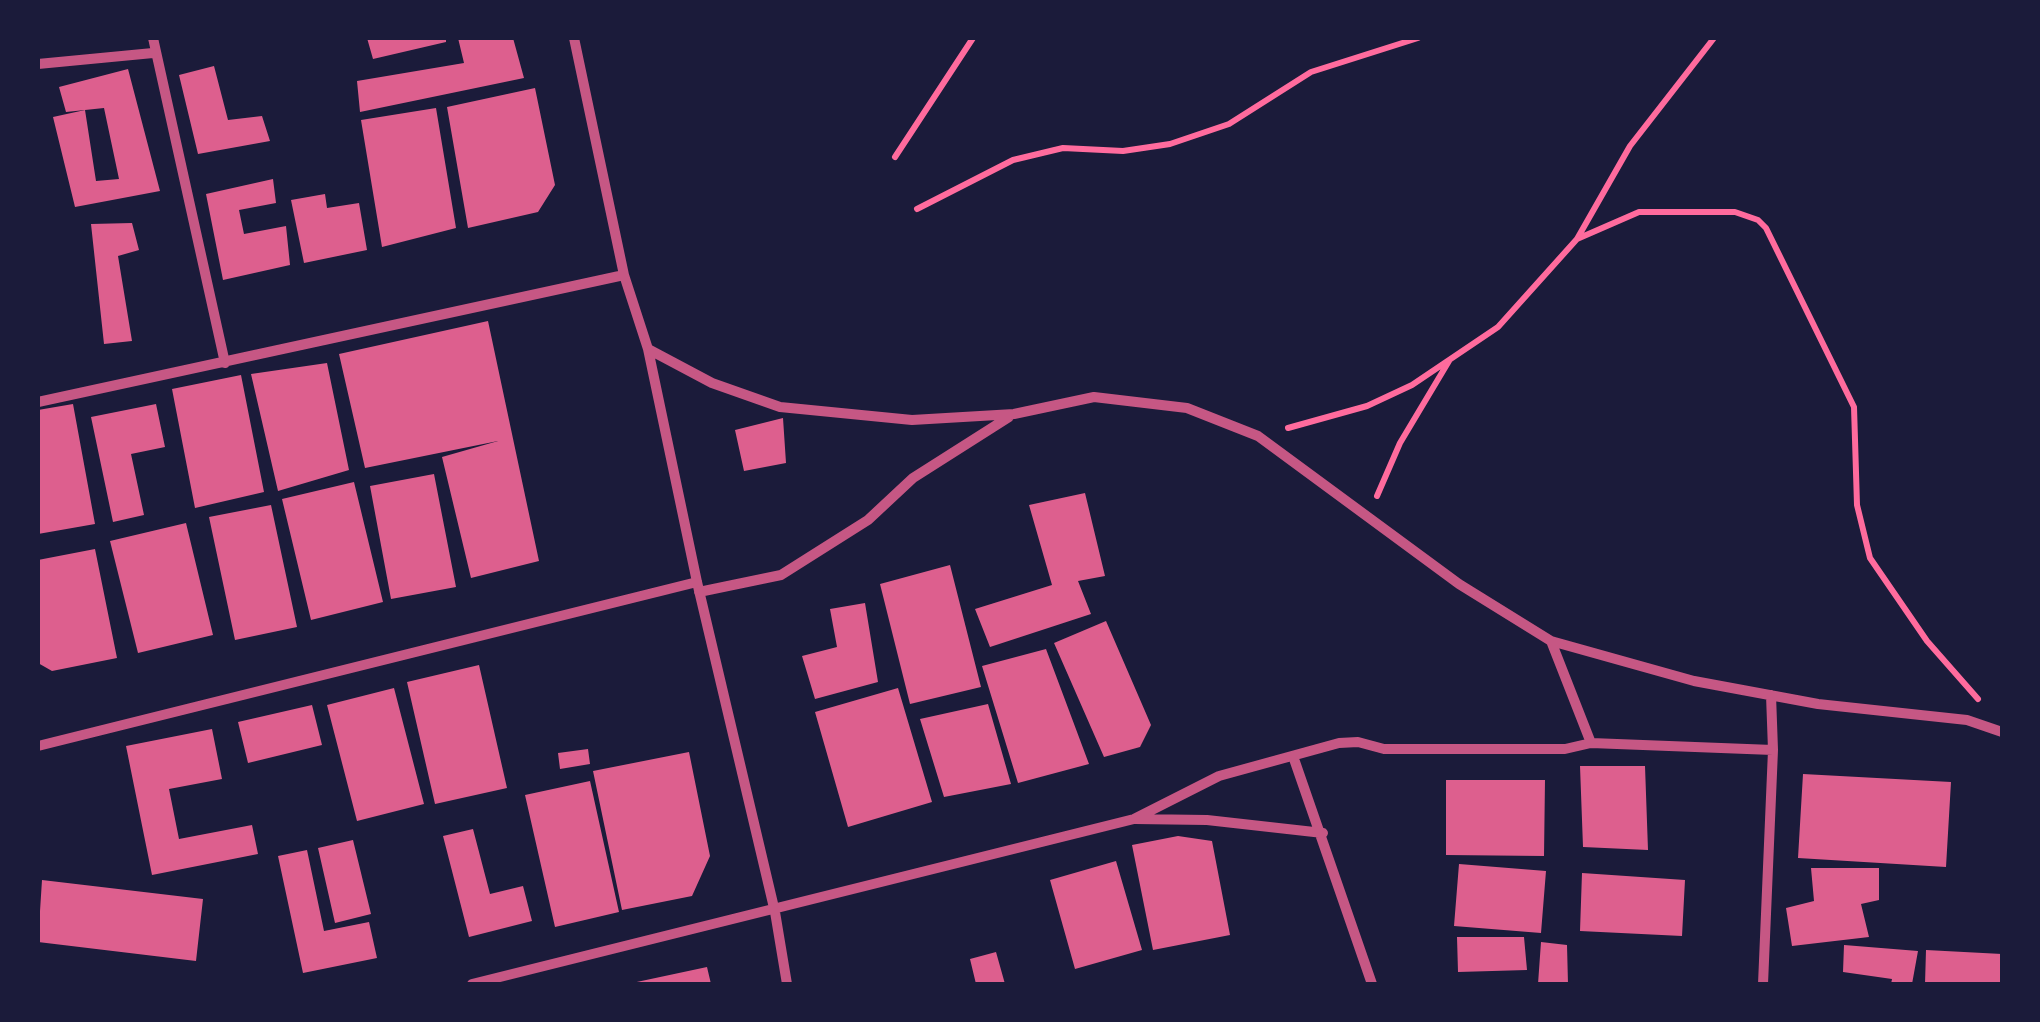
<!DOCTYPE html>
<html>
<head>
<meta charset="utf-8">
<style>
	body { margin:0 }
	#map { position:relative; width:2040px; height:1022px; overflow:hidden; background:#1b1b3a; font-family:Overpass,sans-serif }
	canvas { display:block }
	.frame { position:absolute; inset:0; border:40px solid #1b1b3a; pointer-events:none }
</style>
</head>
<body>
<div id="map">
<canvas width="2040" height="1022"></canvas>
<div class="frame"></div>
</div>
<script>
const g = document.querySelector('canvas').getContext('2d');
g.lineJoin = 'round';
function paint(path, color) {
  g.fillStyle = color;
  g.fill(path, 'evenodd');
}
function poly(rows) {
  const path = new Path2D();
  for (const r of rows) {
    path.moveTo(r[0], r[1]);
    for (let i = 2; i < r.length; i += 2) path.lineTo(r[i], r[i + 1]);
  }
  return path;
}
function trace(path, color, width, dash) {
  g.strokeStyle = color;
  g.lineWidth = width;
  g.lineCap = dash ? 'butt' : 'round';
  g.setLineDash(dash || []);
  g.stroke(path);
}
paint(poly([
	[367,38,446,38,446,42,373,59],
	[458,38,513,38,524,78,360,112,357,81,464,63],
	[214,66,228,120,262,116,270,141,198,154,179,75],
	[128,69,160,191,75,207,53,117,85,110,66,112,59,87],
	[104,108,119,179,96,181,85,110],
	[535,88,555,185,538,212,468,228,447,107],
	[436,108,456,228,382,247,361,120],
	[273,179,276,203,239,210,244,234,286,226,290,265,223,280,206,194],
	[325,194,327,208,359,203,367,250,304,263,291,200],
	[132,223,139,250,118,256,132,341,104,344,91,224],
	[488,321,539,561,471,578,442,457,498,441,365,468,339,354],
	[327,363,349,470,278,491,251,374],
	[241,375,264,492,195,508,172,389],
	[73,404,95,524,38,534,38,410],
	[156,404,165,447,131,454,144,515,113,522,91,417],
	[783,418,786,463,744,471,735,430],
	[434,474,456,587,391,599,370,486],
	[354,482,383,602,311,620,282,499],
	[1085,493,1105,576,1078,581,1091,614,990,647,975,609,1052,585,1029,505],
	[271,505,297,627,235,640,209,517],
	[186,523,213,635,138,653,110,541],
	[95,549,117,658,52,671,38,663,38,560],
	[950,565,981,687,910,704,880,584],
	[865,603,878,682,815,699,802,656,837,647,830,609],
	[1106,621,1151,725,1140,747,1104,757,1054,643],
	[1046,649,1089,764,1018,783,982,666],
	[479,665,507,788,435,804,407,682],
	[394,688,424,804,357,821,327,705],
	[898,688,932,802,848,827,815,712],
	[988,704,1011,784,944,797,920,719],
	[312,705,322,745,248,763,238,722],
	[212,729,222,779,169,789,179,839,252,825,258,854,152,875,126,746],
	[588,749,590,764,560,769,558,753],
	[689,752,710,856,692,896,622,910,593,771],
	[1580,766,1645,766,1648,850,1583,847],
	[1803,774,1951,782,1946,867,1798,858],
	[1446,780,1545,780,1544,856,1446,855],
	[590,781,619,912,555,927,525,795],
	[473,829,490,894,523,886,532,921,469,937,443,836],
	[1178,836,1212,841,1230,935,1153,950,1132,845],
	[353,840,371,914,335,923,318,848],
	[307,850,324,931,369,922,377,958,303,973,278,856],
	[1116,861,1142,950,1075,969,1050,880],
	[1459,864,1546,871,1541,933,1454,926],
	[1811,868,1879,868,1879,900,1861,904,1869,937,1792,946,1786,908,1814,901],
	[1582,873,1685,880,1682,936,1580,931],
	[42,880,203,899,196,961,38,942],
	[1457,937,1524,937,1527,970,1458,972],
	[1541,942,1567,945,1568,984,1538,984],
	[1844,945,1918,951,1912,984,1891,984,1892,979,1843,972],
	[1926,950,2002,954,2002,984,1925,984],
	[996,952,1005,984,976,984,970,959],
	[707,967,711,984,633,984,632,983]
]), '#dd5f8e');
trace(poly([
	[895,157,973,38],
	[917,209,1013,160,1063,148,1123,151,1170,144,1229,124,1311,72,1418,38],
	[1577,239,1639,212,1735,212,1758,220,1766,228,1854,407,1857,505,1870,558,1927,641,1978,699],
	[1288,428,1367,406,1412,385,1498,327,1577,239,1630,146,1714,38],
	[1377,496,1400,443,1449,361]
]), '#ff6b9d', 6);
trace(poly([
	[153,38,225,363],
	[574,38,624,275,648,349,697,582,775,912,787,984],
	[38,64,153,53],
	[648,349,712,383,780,407,912,420,1014,414,1094,397,1187,408,1258,436,1459,584,1551,641,1694,681,1818,704,1967,720,2002,732],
	[38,402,624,275],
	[699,592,781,575,868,520,913,478,1009,417],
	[1551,641,1591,743],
	[38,746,697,582],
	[1293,756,1372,984],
	[1135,819,1207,820,1323,833],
	[472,984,1134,819,1219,776,1339,743,1358,742,1384,749,1565,749,1591,743,1773,750],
	[1763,984,1773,750,1771,695]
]), '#c65784', 10);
</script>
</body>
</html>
